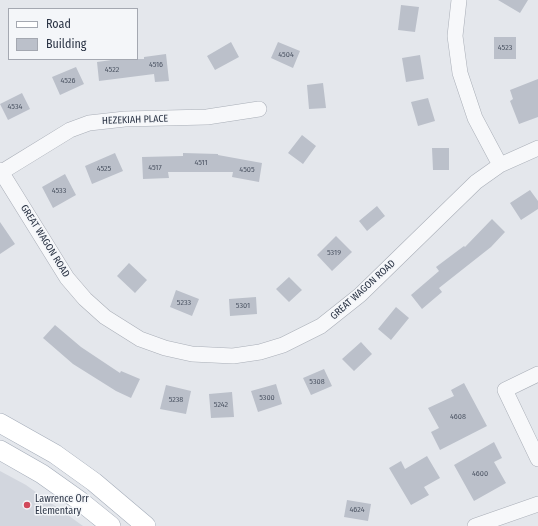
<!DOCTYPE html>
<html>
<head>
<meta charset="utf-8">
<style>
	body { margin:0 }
	#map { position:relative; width:538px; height:526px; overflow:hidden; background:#e4e7ec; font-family:"Fira Sans Condensed",sans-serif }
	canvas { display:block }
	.legend { position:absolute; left:8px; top:8px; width:130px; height:52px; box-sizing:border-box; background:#f4f6f9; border:1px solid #a4a8b1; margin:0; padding:5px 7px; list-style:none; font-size:12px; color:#2b3445 }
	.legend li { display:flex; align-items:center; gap:8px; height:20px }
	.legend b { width:20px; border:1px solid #a4a8b1 }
</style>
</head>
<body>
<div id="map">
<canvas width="538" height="526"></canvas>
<ul class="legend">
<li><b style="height:5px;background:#fff"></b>Road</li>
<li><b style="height:11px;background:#bbc0ca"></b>Building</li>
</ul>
</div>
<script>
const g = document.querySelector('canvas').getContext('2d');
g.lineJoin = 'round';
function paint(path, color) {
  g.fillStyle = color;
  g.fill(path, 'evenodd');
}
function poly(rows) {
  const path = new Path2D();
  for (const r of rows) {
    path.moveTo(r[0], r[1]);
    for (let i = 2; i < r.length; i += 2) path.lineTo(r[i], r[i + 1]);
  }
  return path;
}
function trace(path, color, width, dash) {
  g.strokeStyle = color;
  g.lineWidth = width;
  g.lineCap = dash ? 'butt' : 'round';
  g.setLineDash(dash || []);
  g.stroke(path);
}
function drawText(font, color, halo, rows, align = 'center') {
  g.font = font + ' "Fira Sans Condensed",sans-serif';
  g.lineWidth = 3;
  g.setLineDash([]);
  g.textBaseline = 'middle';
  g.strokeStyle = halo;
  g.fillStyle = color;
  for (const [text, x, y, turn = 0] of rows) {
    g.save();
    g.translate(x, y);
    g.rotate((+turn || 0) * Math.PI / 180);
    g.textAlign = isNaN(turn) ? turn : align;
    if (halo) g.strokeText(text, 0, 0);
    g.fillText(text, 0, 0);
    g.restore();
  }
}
paint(poly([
	[0,471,26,485,83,526,0,526]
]), '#d2d6de');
paint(poly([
	[498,0,528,0,520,13],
	[401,5,419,7,415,32,398,30],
	[494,37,516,37,516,59,494,59],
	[231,42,239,57,215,70,207,56],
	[278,42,300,51,293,68,271,58],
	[166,54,169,81,155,82,154,74,99,81,97,62,119,59,144,59,144,57],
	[420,55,424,79,406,82,402,58],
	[76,67,84,84,60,95,52,77],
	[538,79,538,117,519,124,510,101,513,99,510,90],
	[323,83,326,108,309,109,307,85],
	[22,93,30,109,8,120,0,104],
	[428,98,435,121,418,126,411,102],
	[302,135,316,146,303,164,288,153],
	[432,148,449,148,449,170,433,170],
	[115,153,123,171,92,184,85,166],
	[183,153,218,154,218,155,262,163,259,182,232,177,233,172,168,172,169,178,143,179,142,157,183,156],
	[65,174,76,195,53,208,42,187],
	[530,190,538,201,538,209,521,220,510,203],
	[377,206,385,216,367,231,359,221],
	[492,219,505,232,491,247,439,288,442,292,422,309,411,295,439,271,436,267,464,246,465,247],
	[0,222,15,244,0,254],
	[336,236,352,252,332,271,317,255],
	[129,263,147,280,135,293,117,276],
	[289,277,302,290,289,302,276,289],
	[176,290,199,299,192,316,170,307],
	[256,297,257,314,230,316,229,299],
	[396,307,409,318,391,340,378,329],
	[55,325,81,347,120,373,121,371,140,379,131,398,116,391,73,364,43,338],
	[361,342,372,354,354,371,342,359],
	[324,369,332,386,311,395,303,378],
	[464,383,487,426,440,450,431,432,439,428,428,408,454,396,451,390],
	[276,384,282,404,258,412,251,391],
	[166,385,191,391,186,414,160,409],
	[232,392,234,417,211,418,209,394],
	[494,442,502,458,494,462,506,483,474,501,454,465],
	[427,456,440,478,424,487,429,495,411,505,389,468,401,461,405,469],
	[347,500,371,504,368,521,344,517]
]), '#bbc0ca');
const minor = poly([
	[459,0,455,36,460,73,475,118,500,165],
	[0,170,67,278,85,299,105,317,140,339,165,348,192,354,233,356,260,352,283,345,321,326,360,295,476,182,500,165,538,148],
	[0,173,70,130,89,123,125,119,207,117,259,109],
	[538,374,505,390,538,459],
	[475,526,538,504]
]);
const major = poly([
	[0,423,55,454,94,482,146,526],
	[0,450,42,474,80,501,111,526]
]);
trace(minor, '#a9aeb7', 16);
trace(major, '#a3abb8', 20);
trace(minor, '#f7f8fa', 15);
trace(major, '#fff', 19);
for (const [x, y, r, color] of [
	[27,505,4,"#d1495b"]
]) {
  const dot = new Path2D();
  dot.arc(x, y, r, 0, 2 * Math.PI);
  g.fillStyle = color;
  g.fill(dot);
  trace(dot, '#f4f6f9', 1.5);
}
drawText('8px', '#4f5766', null, [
	["4523",505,48],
	["4504",286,55],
	["4516",156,65],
	["4522",112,70],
	["4526",68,81],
	["4534",15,107],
	["4511",201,163],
	["4517",155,168],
	["4525",104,169],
	["4505",247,170],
	["4533",59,191],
	["5319",334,253],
	["5233",184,303],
	["5301",243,306],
	["5308",317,382],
	["5300",267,398],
	["5238",176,400],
	["5242",221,405],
	["4608",458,417],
	["4600",480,474],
	["4624",357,510]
]);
drawText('10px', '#2b3445', '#f4f6f9', [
	["HEZEKIAH PLACE",135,120,-2],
	["GREAT WAGON ROAD",45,241,58],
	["GREAT WAGON ROAD",363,290,-42]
]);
drawText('10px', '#2b3445', '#f4f6f9', [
	["Lawrence Orr",35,499],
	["Elementary",35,511]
], 'left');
</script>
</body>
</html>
